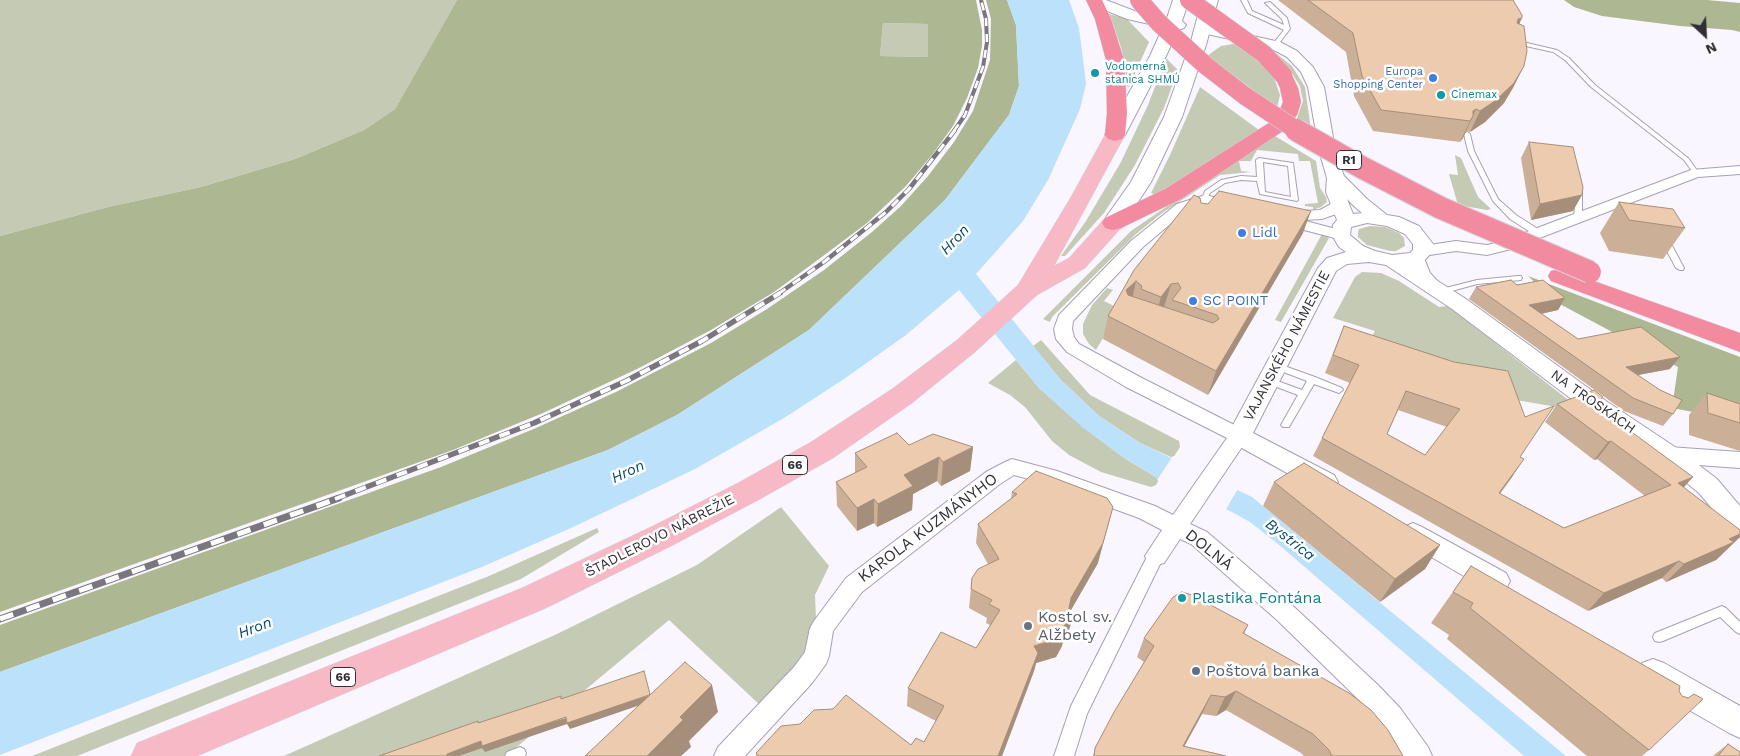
<!DOCTYPE html>
<html>
<head>
<meta charset="utf-8">
<style>
	body { margin:0 }
	#map { position:relative; width:1740px; height:756px; overflow:hidden; background:#f9f6ff; font-family:"Work Sans",sans-serif }
	canvas { display:block }
	.north { position:absolute; left:1680px; top:10px; width:50px; height:50px; -webkit-text-stroke:4px #fff; paint-order:stroke; rotate:155deg; font-size:14px; font-weight:700; line-height:20px; text-align:center; color:#312e36 }
	.north::after { content:''; display:block; margin:auto; width:18px; height:22px; background:#312e36; clip-path:polygon(50% 0,100% 100%,50% 72%,0 100%) }
</style>
</head>
<body>
<div id="map">
<canvas width="1740" height="756"></canvas>
<div class="north">N</div>
</div>
<script>
const g = document.querySelector('canvas').getContext('2d');
g.lineJoin = 'round';
function paint(path, color) {
  g.fillStyle = color;
  g.fill(path, 'evenodd');
}
function poly(rows) {
  const path = new Path2D();
  for (const r of rows) {
    path.moveTo(r[0], r[1]);
    for (let i = 2; i < r.length; i += 2) path.lineTo(r[i], r[i + 1]);
  }
  return path;
}
function trace(path, color, width, dash) {
  g.strokeStyle = color;
  g.lineWidth = width;
  g.lineCap = dash ? 'butt' : 'round';
  g.setLineDash(dash || []);
  g.stroke(path);
}
function drawText(font, color, halo, rows, align = 'center') {
  g.font = font + ' "Work Sans",sans-serif';
  g.lineWidth = 5;
  g.setLineDash([]);
  g.textBaseline = 'middle';
  g.strokeStyle = halo;
  g.fillStyle = color;
  for (const [text, x, y, turn = 0] of rows) {
    g.save();
    g.translate(x, y);
    g.rotate((+turn || 0) * Math.PI / 180);
    g.textAlign = isNaN(turn) ? turn : align;
    if (halo) g.strokeText(text, 0, 0);
    g.fillText(text, 0, 0);
    g.restore();
  }
}
paint(poly([
	[0,0,457,0,395,109,364,130,295,159,201,187,108,207,0,236],
	[1109,14,1127,19,1149,42,1129,87,1126,86,1125,63,1120,44],
	[883,23,928,24,928,57,880,56],
	[1233,44,1240,45,1273,75,1280,95,1277,108,1207,56,1221,46],
	[1273,51,1292,66,1305,87,1311,130,1296,121,1303,101,1300,86,1293,75],
	[1166,58,1178,70,1164,108,1135,165,1104,213,1065,256,1061,256,1086,221,1121,162,1148,105],
	[1200,87,1259,130,1160,192,1156,195,1151,193,1170,155],
	[1275,136,1316,161,1320,188,1326,197,1327,202,1321,207,1313,210,1313,207,1305,206,1305,204,1318,203,1310,161,1299,161,1298,154,1257,150,1251,161,1239,161,1241,171,1251,172,1220,175,1162,213,1136,234,1052,317,1050,322,1043,319,1131,231,1214,174],
	[1455,155,1461,158,1478,197,1491,209,1487,210,1458,205,1449,174,1458,175],
	[1370,226,1385,227,1399,233,1404,238,1405,246,1396,251,1390,251,1367,245,1358,237,1358,233,1359,229],
	[1322,234,1329,238,1281,322,1275,320],
	[1362,272,1381,273,1399,281,1439,307,1448,306,1571,402,1563,408,1516,400,1366,348,1375,331,1333,318,1355,277],
	[1107,288,1113,290,1104,301,1120,309,1096,350,1089,344,1083,334,1083,324,1092,305],
	[1041,340,1090,395,1179,441,1180,447,1173,458,1140,443,1099,416,1060,379,1033,346],
	[1016,360,1039,388,1082,426,1124,458,1159,479,1156,485,1151,487,1101,472,1069,455,1052,441,1025,407,1010,395,988,383],
	[781,507,829,566,815,595,817,644,761,706,669,620,506,756,284,756,557,634,697,565],
	[597,528,599,532,521,579,77,756,32,756,489,576]
]), '#c4cab3');
paint(poly([
	[457,0,976,0,982,30,982,46,978,68,967,98,953,126,932,155,906,186,867,223,819,259,774,292,711,330,637,369,543,413,453,450,0,612,0,236,108,207,201,187,295,159,364,130,395,109],
	[883,23,928,24,928,57,880,56],
	[986,0,1007,0,1016,25,1019,86,1009,115,945,200,809,330,677,415,608,450,0,672,0,625,441,467,536,428,616,392,711,343,767,309,824,270,872,232,901,206,928,176,954,142,973,111,990,60,991,19],
	[1564,0,1707,0,1740,3,1740,32,1732,30,1680,26,1602,16,1574,7],
	[1528,276,1740,357,1740,421,1672,408,1678,367,1556,302]
]), '#adb791');
paint(poly([
	[1007,0,1069,0,1079,28,1086,84,1080,109,1048,180,1023,221,976,274,1060,379,1099,416,1140,443,1252,497,1566,756,1524,756,1278,544,1250,522,1232,512,1159,479,1124,458,1082,427,1039,388,959,290,906,335,844,379,784,418,695,469,571,528,484,566,0,755,0,672,608,450,677,415,809,330,945,200,1009,115,1019,86,1016,25]
]), '#bbe1fb');
paint(poly([
	[1173,456,1239,487,1225,511,1157,480]
]), '#f9f6ff');
const service = poly([
	[1241,0,1247,0,1252,11,1284,25,1282,19,1265,3,1270,2,1287,18,1290,29,1277,46,1272,45,1284,30,1248,13,1241,0],
	[1514,40,1557,50,1569,58,1595,85,1688,158,1699,173,1698,174,1694,174,1684,160,1591,87,1565,60,1553,52,1512,43,1511,42,1514,40],
	[1467,132,1470,134,1474,151,1498,199,1516,215,1541,231,1541,235,1535,235,1510,219,1493,201,1468,151,1464,134,1467,132],
	[1259,158,1293,163,1298,200,1297,201,1260,194,1257,181,1241,180,1225,183,1210,193,1207,200,1203,200,1202,199,1205,191,1221,180,1241,176,1257,177,1256,160,1259,158],
	[1263,162,1288,166,1291,197,1265,192,1263,162],
	[1579,188,1582,190,1582,219,1578,221,1574,219,1576,190,1579,188],
	[1662,238,1668,238,1669,240,1684,268,1683,270,1680,270,1676,268,1661,240,1662,238],
	[1518,276,1521,276,1522,278,1521,280,1477,284,1441,294,1437,292,1438,290,1477,280,1518,276],
	[1276,363,1315,377,1342,388,1343,390,1339,393,1314,384,1289,427,1283,427,1281,425,1298,395,1266,383,1265,381,1269,378,1302,390,1307,381,1273,368,1272,366,1273,364,1276,363],
	[1722,606,1726,608,1740,622,1740,634,1736,632,1720,617,1663,641,1659,642,1655,641,1653,637,1655,633,1722,606],
	[520,747,524,749,526,753,525,756,505,756,507,752,520,747]
]);
const pedestrian = poly([
	[1156,549,1162,551,1164,556,1087,714,1074,756,1054,756,1071,706,1150,551,1156,549]
]);
const minor = poly([
	[1740,166,1740,174,1698,177,1511,249,1487,255,1456,251,1423,256,1430,273,1445,289,1443,293,1437,294,1431,293,1415,275,1408,258,1410,255,1417,253,1415,251,1417,248,1423,246,1456,241,1487,245,1500,242,1691,170,1740,166],
	[1205,195,1242,204,1245,207,1242,210,1237,212,1206,204,1187,210,1143,247,1073,321,1072,329,1074,337,1079,344,1140,377,1246,431,1249,436,1246,441,1190,524,1207,532,1293,606,1378,685,1400,708,1428,747,1432,756,1403,756,1382,726,1360,701,1277,620,1191,544,1180,539,1164,563,1156,565,1148,563,1145,556,1162,530,1139,518,1046,484,1014,475,1000,484,862,592,833,631,829,656,826,664,812,683,745,756,714,756,718,747,794,667,805,652,810,628,814,621,846,578,986,472,1005,462,1012,459,1057,471,1155,506,1173,515,1227,438,1126,387,1067,352,1056,339,1054,329,1059,315,1131,241,1177,204,1205,195],
	[1340,199,1345,201,1348,204,1336,214,1322,219,1302,220,1347,232,1349,235,1347,238,1335,238,1277,223,1274,220,1277,217,1288,212,1320,210,1340,199],
	[1669,447,1740,452,1740,468,1669,463,1662,460,1659,455,1662,450,1669,447]
]);
const tertiary = poly([
	[1203,25,1280,42,1297,51,1313,67,1324,87,1336,154,1344,176,1367,199,1387,215,1399,217,1419,226,1433,244,1433,251,1423,262,1411,264,1466,299,1606,401,1678,449,1717,479,1740,506,1740,534,1731,531,1699,493,1660,461,1590,413,1452,309,1386,265,1369,262,1347,264,1336,271,1253,433,1334,475,1338,482,1334,489,1325,492,1316,489,1231,442,1227,436,1318,268,1327,258,1346,252,1339,247,1332,235,1333,225,1337,220,1326,192,1327,178,1320,154,1308,87,1301,72,1287,57,1270,48,1198,32,1196,29,1203,25],
	[1347,199,1355,207,1362,213,1353,214,1347,199],
	[1367,223,1387,226,1405,234,1413,244,1413,250,1410,253,1392,255,1375,251,1363,246,1350,235,1351,227,1367,223],
	[1413,523,1422,527,1506,573,1510,581,1506,589,1496,593,1486,589,1404,541,1400,534,1404,527,1413,523],
	[1653,659,1664,663,1740,706,1740,738,1729,733,1642,683,1638,673,1642,663,1653,659]
]);
const secondary = poly([
	[1088,0,1106,0,1137,12,1167,18,1173,0,1189,0,1182,21,1186,25,1184,28,1178,30,1166,56,1125,135,1122,139,1115,141,1108,139,1105,135,1150,56,1163,27,1127,19,1090,4,1088,0],
	[1202,0,1218,0,1206,45,1182,117,1151,182,1121,228,1113,230,1105,228,1102,223,1131,182,1164,117,1190,45,1202,0]
]);
const primary = poly([
	[1115,129,1122,131,1125,135,1054,266,1069,258,1105,218,1113,216,1121,218,1124,223,1121,228,1085,268,1037,295,975,352,912,403,833,458,760,499,675,544,546,608,197,756,131,756,137,743,522,588,653,526,738,483,811,442,892,389,957,340,1018,285,1071,197,1105,135,1108,131,1115,129]
]);
const motorway = poly([
	[1086,0,1102,0,1111,19,1124,60,1127,113,1125,135,1122,139,1115,141,1108,139,1105,135,1107,113,1106,60,1095,19,1086,0],
	[1283,70,1289,71,1292,75,1298,88,1301,102,1297,115,1286,129,1181,199,1121,228,1113,230,1105,228,1102,223,1105,218,1165,189,1272,121,1278,114,1283,102,1280,88,1274,75,1277,71,1283,70],
	[1560,269,1740,333,1740,352,1551,281,1548,276,1551,271,1560,269]
]);
trace(service, '#a7a0b4', 2);
trace(pedestrian, '#a7a0b4', 2);
trace(minor, '#a7a0b4', 2);
trace(tertiary, '#a7a0b4', 2);
trace(secondary, '#a7a0b4', 2);
trace(primary, '#d6d5d7', 1);
trace(motorway, '#d6d5d7', 1);
paint(service, '#fff');
paint(pedestrian, '#fff');
paint(minor, '#fff');
paint(tertiary, '#fff');
paint(secondary, '#fff');
paint(primary, '#f7b9c6');
paint(motorway, '#f28aa0');
const railFar3 = poly([
	[954,131,965,115,983,67,987,42,986,19,981,0]
]);
const railFar2 = poly([
	[778,294,824,262,886,212,909,189,955,130]
]);
const railFar1 = poly([
	[335,499,534,423,626,381,702,341,780,293]
]);
const rail = poly([
	[0,619,339,498]
]);
trace(railFar3, '#79767e', 4);
trace(railFar2, '#79767e', 4.5);
trace(railFar1, '#79767e', 5.5);
trace(rail, '#79767e', 7);
trace(railFar3, '#fff', 2.5, [8]);
trace(railFar2, '#fff', 3, [9]);
trace(railFar1, '#fff', 4, [11]);
trace(rail, '#fff', 5, [14]);
const motorwayBridgeFar1 = poly([
	[1139,0,1159,23,1205,65,1245,96,1298,131],
	[1189,0,1264,54,1283,75]
]);
const motorwayBridge = poly([
	[1296,130,1363,168,1441,208,1590,272]
]);
trace(motorwayBridgeFar1, '#d6d5d7', 19, []);
trace(motorwayBridge, '#d6d5d7', 24, []);
trace(motorwayBridgeFar1, '#f28aa0', 18);
trace(motorwayBridge, '#f28aa0', 22);
paint(poly([
	[1278,0,1513,0,1520,24,1514,86,1504,103,1485,122,1470,132,1466,131,1463,138,1460,142,1373,131,1354,96,1346,52],
	[1529,142,1573,211,1531,220,1521,158],
	[1619,202,1685,228,1663,259,1609,251,1600,233],
	[1201,203,1303,233,1208,395,1103,339,1108,316],
	[1517,285,1565,298,1558,310,1541,314,1578,339,1670,369,1638,375,1673,414,1663,426,1624,411,1469,299,1476,287],
	[1344,326,1454,362,1520,457,1512,477,1500,494,1564,528,1645,496,1597,459,1594,460,1545,422,1557,404,1596,406,1684,488,1740,530,1740,537,1716,560,1666,582,1662,578,1588,611,1313,456,1350,383,1325,373],
	[1398,410,1447,427,1425,455,1387,434],
	[1707,393,1740,404,1740,451,1689,435,1689,415],
	[909,445,973,447,970,471,941,486,937,481,913,494,912,510,877,527,874,523,857,531,837,506,836,482,855,473,855,453],
	[1036,471,1098,563,1069,613,1068,634,1063,640,1062,646,1056,657,1036,663,1034,671,1002,756,756,756,756,753,911,745,924,742,936,721,907,706,908,688,976,648,990,625,986,623,987,618,969,608,972,578,988,564,976,543,978,524,1011,499,1012,492],
	[1274,482,1440,545,1425,569,1380,602,1263,506],
	[1471,566,1649,750,1642,756,1587,756,1447,639,1449,635,1431,623],
	[1248,625,1244,634,1403,756,1304,756,1301,753,1226,710,1216,716,1202,714,1184,746,1226,756,1093,756,1095,748,1144,662,1137,657,1144,638],
	[1728,744,1740,756,1713,756,1714,755]
]), '#cbaf96');
paint(poly([
	[1522,18,1513,37,1518,19],
	[1524,66,1514,86,1504,103,1485,122,1470,132,1480,111],
	[1476,109,1463,138,1460,142,1470,121,1473,111],
	[1582,195,1573,211,1531,220,1540,204],
	[1311,211,1303,233,1208,395,1216,371],
	[1136,281,1131,304,1126,290],
	[1171,284,1164,307,1155,320,1161,297],
	[1565,298,1558,310,1522,318,1529,305],
	[1680,357,1670,369,1617,379,1626,367],
	[1611,441,1597,459,1594,460,1608,442],
	[973,447,970,471,941,486,943,462],
	[939,457,937,481,913,494,912,510,877,527,878,504,904,475],
	[1524,459,1512,477,1486,511,1499,493],
	[1693,477,1677,495,1678,483],
	[874,499,874,523,857,531,857,508],
	[1113,507,1098,563,1067,617,1071,598],
	[1740,534,1740,537,1716,560,1666,582,1684,564,1729,539],
	[1440,545,1425,569,1380,602,1395,579],
	[1679,561,1662,578,1588,611,1604,593],
	[1073,616,1068,634,1063,640,1062,646,1056,657,1036,663,1034,671,1002,756,998,756,1034,646,1064,626],
	[712,685,718,712,689,741,691,747,681,756,647,756,680,717],
	[1236,691,1226,710,1216,716,1225,697],
	[651,695,652,701,570,729,567,724,485,752,482,748,459,756,447,756,447,754,481,741],
	[1211,695,1202,714,1179,756,1183,746]
]), '#a58e7a');
const building = poly([
	[1308,0,1513,0,1522,15,1522,18,1518,19,1517,23,1524,26,1527,51,1524,66,1514,83,1495,101,1480,111,1476,109,1473,111,1473,116,1470,121,1381,110,1362,76,1353,33,1308,0],
	[1529,142,1573,147,1583,187,1582,195,1540,204,1529,142],
	[1219,191,1311,211,1216,371,1108,316,1134,270,1194,195,1200,198,1201,203,1208,204,1219,191],
	[1136,281,1142,286,1141,289,1161,297,1171,284,1178,283,1181,288,1172,300,1217,315,1219,319,1213,323,1128,295,1126,290,1136,281],
	[1619,202,1673,209,1685,228,1629,220,1619,202],
	[1511,280,1517,285,1543,280,1565,298,1529,305,1578,339,1641,327,1680,357,1626,367,1660,390,1682,400,1673,414,1633,398,1476,287,1511,280],
	[1344,326,1454,362,1508,371,1525,417,1554,406,1520,457,1524,459,1499,493,1564,528,1671,485,1611,441,1608,442,1557,404,1594,390,1603,397,1596,406,1693,477,1678,483,1740,530,1740,534,1729,539,1734,542,1684,564,1679,561,1604,593,1322,438,1359,365,1333,355,1344,326],
	[1406,391,1460,409,1425,455,1387,434,1406,391],
	[1707,393,1740,404,1740,423,1708,413,1707,393],
	[897,433,909,445,933,434,973,447,943,462,939,457,904,475,913,486,878,504,874,499,857,508,836,482,867,467,855,453,897,433],
	[1304,463,1440,545,1395,579,1274,482,1304,463],
	[1036,471,1107,498,1113,507,1103,543,1071,598,1068,613,1073,616,1064,626,1066,627,1061,638,1034,646,1038,653,998,756,759,756,756,753,781,726,800,724,814,710,833,709,846,695,911,745,916,738,924,742,944,706,908,688,941,632,976,648,1000,610,989,604,992,600,971,589,972,578,978,569,999,559,978,524,1017,494,1012,492,1036,471],
	[1471,566,1680,686,1679,691,1682,696,1688,698,1694,694,1703,699,1649,750,1470,608,1473,603,1453,592,1471,566],
	[1182,592,1192,595,1248,625,1243,633,1349,693,1371,710,1388,730,1403,756,1332,756,1329,750,1313,734,1236,691,1225,697,1211,695,1183,746,1226,756,1094,756,1095,748,1114,712,1154,646,1144,638,1173,597,1182,592],
	[685,662,712,685,680,717,683,720,647,756,585,756,685,662],
	[644,671,650,694,649,695,567,723,566,717,482,746,481,741,447,754,447,756,379,756,478,721,478,723,561,696,561,699,644,671],
	[1728,744,1740,752,1740,756,1718,756,1728,744]
]);
paint(building, '#eccbae');
trace(building, '#a58e7a', 1);
for (const [x, y, r, color] of [
	[1095,73,5,"#0f9aa8"],
	[1433,78,5,"#3f7fe0"],
	[1441,95,5,"#0f9aa8"],
	[1242,233,5,"#3f7fe0"],
	[1193,301,5,"#3f7fe0"],
	[1182,598,5,"#0f9aa8"],
	[1028,626,5,"#6b7280"],
	[1196,671,5,"#5c6f8a"]
]) {
  const dot = new Path2D();
  dot.arc(x, y, r, 0, 2 * Math.PI);
  g.fillStyle = color;
  g.fill(dot);
  trace(dot, '#fff', 2);
}
drawText('11px', '#0d838f', '#fff', [
	["Vodomerná",1105,67],
	["stanica SHMÚ",1105,80],
	["Cinemax",1451,95]
], 'left');
drawText('11px', '#366cbe', '#fff', [
	["Europa",1423,72],
	["Shopping Center",1423,85]
], 'right');
for (const [x, y, w] of [
	[1349,160,25],
	[795,465,25],
	[343,677,25]
]) {
  const box = new Path2D();
  box.roundRect(x - w / 2, y - 9.5, w, 19, 4);
  g.fillStyle = '#fff';
  g.fill(box);
  trace(box, '#312e36', 1);
}
drawText('bold 12px', '#312e36', null, [
	["R1",1349,160],
	["66",795,465],
	["66",343,677]
]);
drawText('14px', '#366cbe', '#fff', [
	["Lidl",1252,233],
	["SC POINT",1203,301]
], 'left');
drawText('14px', '#312e36', '#fff', [
	["VAJANSKÉHO NÁMESTIE",1287,346,-62],
	["NA TROSKÁCH",1593,402,35],
	["ŠTADLEROVO NÁBREŽIE",660,536,-27]
]);
drawText('italic 15px', '#04496b', '#fff', [
	["Hron",955,240,-47],
	["Hron",628,472,-25],
	["Bystrica",1290,540,38],
	["Hron",255,628,-21]
]);
drawText('16px', '#312e36', '#fff', [
	["KAROLA KUZMÁNYHO",928,528,-37],
	["DOLNÁ",1209,550,38]
]);
drawText('16px', '#0d838f', '#fff', [
	["Plastika Fontána",1192,598]
], 'left');
drawText('16px', '#5b616d', '#fff', [
	["Kostol sv.",1038,617],
	["Alžbety",1038,635]
], 'left');
drawText('16px', '#4e5e75', '#fff', [
	["Poštová banka",1206,671]
], 'left');
</script>
</body>
</html>
